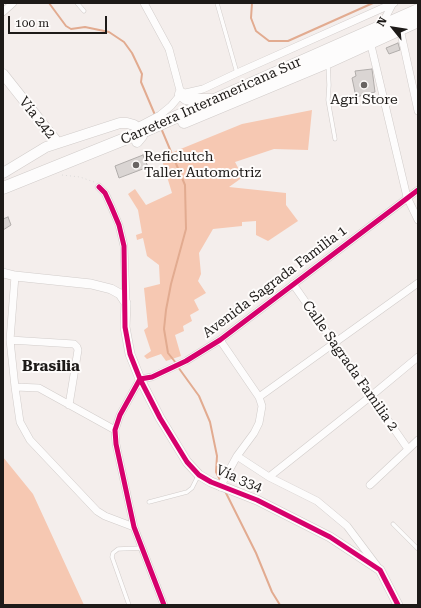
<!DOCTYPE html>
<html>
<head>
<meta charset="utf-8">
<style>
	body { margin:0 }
	#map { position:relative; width:421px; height:608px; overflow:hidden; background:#f4eeec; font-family:"Roboto Serif",serif }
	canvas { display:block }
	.frame { position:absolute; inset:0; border:4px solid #1d1a18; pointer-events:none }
	.north { position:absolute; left:373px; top:8px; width:40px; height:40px; -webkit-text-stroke:3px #fefcfb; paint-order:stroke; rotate:300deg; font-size:11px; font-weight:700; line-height:16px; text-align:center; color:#1d1a18 }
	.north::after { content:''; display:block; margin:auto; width:14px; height:18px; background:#1d1a18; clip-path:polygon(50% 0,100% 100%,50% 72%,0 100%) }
	.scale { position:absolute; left:8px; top:16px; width:99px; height:18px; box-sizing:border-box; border:2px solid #1d1a18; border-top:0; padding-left:5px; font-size:12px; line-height:14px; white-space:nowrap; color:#1d1a18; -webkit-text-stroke:3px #fefcfb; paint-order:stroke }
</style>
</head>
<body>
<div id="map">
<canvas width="421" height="608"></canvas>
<div class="frame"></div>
<div class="north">N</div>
<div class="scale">100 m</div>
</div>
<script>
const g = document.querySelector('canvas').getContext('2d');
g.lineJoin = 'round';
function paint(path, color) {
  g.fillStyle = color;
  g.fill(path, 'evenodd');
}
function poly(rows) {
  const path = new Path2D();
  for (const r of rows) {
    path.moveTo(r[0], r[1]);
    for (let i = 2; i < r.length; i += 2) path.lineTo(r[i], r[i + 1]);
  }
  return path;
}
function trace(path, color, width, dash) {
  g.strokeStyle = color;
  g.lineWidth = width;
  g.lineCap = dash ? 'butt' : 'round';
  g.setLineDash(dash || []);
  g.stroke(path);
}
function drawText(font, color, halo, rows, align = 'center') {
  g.font = font + ' "Roboto Serif",serif';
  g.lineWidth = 4;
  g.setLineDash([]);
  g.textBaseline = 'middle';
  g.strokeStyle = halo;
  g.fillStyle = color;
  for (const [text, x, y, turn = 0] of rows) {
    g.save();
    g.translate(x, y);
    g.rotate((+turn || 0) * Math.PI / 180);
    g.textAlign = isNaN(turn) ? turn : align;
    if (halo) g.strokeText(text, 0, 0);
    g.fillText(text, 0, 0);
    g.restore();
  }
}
paint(poly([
	[312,110,308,150,274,149,235,162,243,177,229,187,286,193,286,205,298,221,268,241,256,235,256,221,242,222,242,226,213,229,199,253,201,274,198,281,206,293,194,300,199,310,190,315,192,321,183,326,184,331,175,335,181,356,166,361,161,354,147,359,144,356,151,351,144,330,148,327,144,288,160,284,159,265,147,256,143,238,137,240,136,235,142,233,138,210,128,194,135,189,146,205,172,193,161,157,242,124],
	[3,457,33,494,84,605,3,605]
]), '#f6c8b2');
trace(poly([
	[49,3,66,26,71,29,85,27,109,32,124,42,132,53,142,74,141,82,155,115],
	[252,3,251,18,256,31,269,41,288,41,373,3],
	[161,128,185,185,186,229,171,284,166,310,164,329,168,353,176,363],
	[178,367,199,396,210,422,217,456,216,472,221,482],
	[225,491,256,553,272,592,280,605]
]), '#e2ab90', 2);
const building = poly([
	[398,43,400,50,389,54,386,48,398,43],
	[372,69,375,92,356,97,352,78,356,76,355,71,372,69],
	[143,155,148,167,119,178,115,166,143,155],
	[8,217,11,225,3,230,3,219,8,217]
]);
paint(building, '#dad5d3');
trace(building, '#b0acaa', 1);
const service = poly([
	[77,3,84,11],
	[217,3,237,73],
	[328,64,329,85,328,100,335,139],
	[149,502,187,492,192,488,198,476],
	[393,524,418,549],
	[129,605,112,557,113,553,118,549,142,548]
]);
const minor = poly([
	[144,3,169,49,181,94],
	[3,12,13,3],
	[381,26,393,3],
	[400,29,418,111],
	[370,41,407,197,418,220],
	[137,127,160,115,171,106,181,94,203,89,237,73,394,3],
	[99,187,105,193,111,206,119,225,124,246,126,303],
	[15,276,10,340,15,387,20,422,30,440,97,511,105,516,134,527],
	[293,284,408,449],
	[10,340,74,344,77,347,78,350,69,405],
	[220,340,259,397,262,406,259,423,254,433,237,456,269,477,317,501,347,526,377,566],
	[15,387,39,388,115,430],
	[259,397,418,283],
	[269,477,371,396,418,357],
	[370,485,418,440],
	[220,487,237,456],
	[164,605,134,527,116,444,115,430,120,415,140,379,152,377,186,361,220,340,418,190]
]);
const tertiary = poly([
	[3,273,15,276,91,284,111,289,120,294,126,303,125,327,130,354,140,379,160,418,187,462,199,475,211,482,257,500,330,537,380,570,398,605]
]);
const secondary = poly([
	[3,74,57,142],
	[3,173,46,147,120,123,127,123,134,125,142,132,142,136,137,142]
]);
const trunk = poly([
	[181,94,186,98,197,100,211,100],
	[184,122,328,62,418,21],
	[3,188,142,132,418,10]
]);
trace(service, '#d1ccca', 4.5);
trace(minor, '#d1ccca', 8);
trace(tertiary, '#d1ccca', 10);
trace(secondary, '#d1ccca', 11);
trace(trunk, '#d1ccca', 13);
trace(poly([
	[62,175,80,177,94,182]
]), '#dbdad9', 1, [1, 3]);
trace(service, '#fdfcfc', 3.5);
trace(minor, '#fdfcfc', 7);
trace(tertiary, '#fdfcfc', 9);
trace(secondary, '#fdfcfc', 10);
trace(trunk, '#fdfcfc', 12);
trace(poly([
	[99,187,105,193,111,206,119,225,124,246,125,327,130,354,140,379,160,418,187,462,199,475,211,482,257,500,330,537,380,570,398,605],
	[164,605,134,527,116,444,115,430,120,415,140,379,152,377,186,361,220,340,418,190]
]), '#d6006c', 5);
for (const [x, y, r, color] of [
	[364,85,4,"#686462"],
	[136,165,4,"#686462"]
]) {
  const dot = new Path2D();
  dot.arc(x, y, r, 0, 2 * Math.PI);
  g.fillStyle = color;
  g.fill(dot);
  trace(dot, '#fefcfb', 1.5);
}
drawText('14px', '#1d1a18', '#fefcfb', [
	["Agri Store",364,100],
	["Reficlutch",144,157,"left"],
	["Taller Automotriz",144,173,"left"]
]);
drawText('14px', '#1d1a18', '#fefcfb', [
	["Carretera Interamericana Sur",211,101,-24],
	["Vía 242",37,118,51],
	["Avenida Sagrada Familia 1",275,282,-37],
	["Calle Sagrada Familia 2",350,366,55],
	["Vía 334",239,479,23]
]);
drawText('bold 15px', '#1d1a18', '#fefcfb', [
	["Brasilia",51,367]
]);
</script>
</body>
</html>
